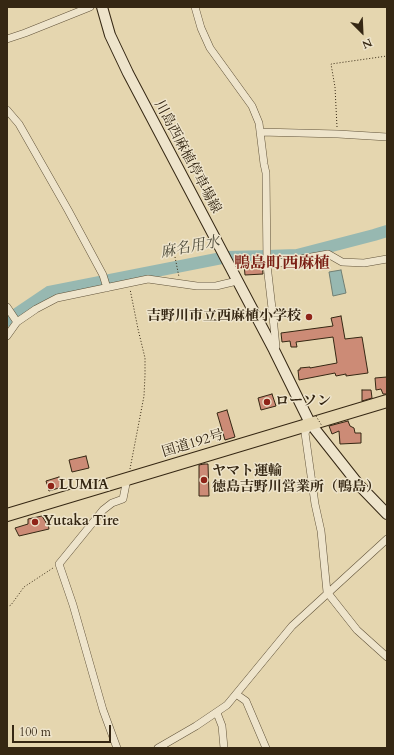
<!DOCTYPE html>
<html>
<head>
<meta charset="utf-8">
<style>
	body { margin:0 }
	#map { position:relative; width:394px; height:755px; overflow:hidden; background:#e5d6af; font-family:Cardo,serif }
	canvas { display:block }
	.frame { position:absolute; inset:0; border:8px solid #352713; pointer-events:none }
	.north { position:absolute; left:342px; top:12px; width:40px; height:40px; -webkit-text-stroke:3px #eee4cb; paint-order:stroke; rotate:156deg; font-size:11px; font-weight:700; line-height:16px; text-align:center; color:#352713 }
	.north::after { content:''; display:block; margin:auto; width:14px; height:18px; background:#352713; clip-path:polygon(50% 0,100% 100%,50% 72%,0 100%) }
	.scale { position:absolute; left:12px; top:725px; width:99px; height:18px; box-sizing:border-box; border:2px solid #352713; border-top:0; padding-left:5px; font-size:12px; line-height:14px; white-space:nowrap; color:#352713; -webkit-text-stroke:3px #eee4cb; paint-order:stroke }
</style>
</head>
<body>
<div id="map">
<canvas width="394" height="755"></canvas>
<div class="frame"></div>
<div class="north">N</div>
<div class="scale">100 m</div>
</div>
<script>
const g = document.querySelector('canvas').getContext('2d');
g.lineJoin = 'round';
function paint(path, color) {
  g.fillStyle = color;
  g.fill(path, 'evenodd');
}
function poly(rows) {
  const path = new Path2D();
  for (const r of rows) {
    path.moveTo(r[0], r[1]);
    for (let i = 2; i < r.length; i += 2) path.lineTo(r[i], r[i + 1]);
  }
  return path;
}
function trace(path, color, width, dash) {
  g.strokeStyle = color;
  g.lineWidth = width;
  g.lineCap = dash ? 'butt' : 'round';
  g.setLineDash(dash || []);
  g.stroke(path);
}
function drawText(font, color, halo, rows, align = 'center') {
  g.font = font + ' Cardo,"Noto Serif JP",serif';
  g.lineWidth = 3;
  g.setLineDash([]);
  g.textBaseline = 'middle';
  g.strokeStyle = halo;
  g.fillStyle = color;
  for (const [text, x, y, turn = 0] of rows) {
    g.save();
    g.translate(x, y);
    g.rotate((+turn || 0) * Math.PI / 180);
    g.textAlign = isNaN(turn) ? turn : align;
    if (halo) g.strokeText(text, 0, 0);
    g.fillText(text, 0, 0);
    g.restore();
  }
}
const water = poly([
	[341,270,346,293,333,296,329,272,341,270]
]);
paint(water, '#97b8b1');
trace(water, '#707e72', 1);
trace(poly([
	[7,321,9,319,49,292,227,257,267,256,297,255,374,235,387,231]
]), '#97b8b1', 12);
const building = poly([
	[251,263,251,265,262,264,263,274,245,275,244,264,251,263],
	[341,316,345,339,362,337,368,373,346,376,346,374,336,376,335,373,299,380,298,370,300,370,300,368,310,367,310,368,337,363,333,337,296,342,297,347,291,347,290,341,282,342,281,333,333,326,331,318,341,316],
	[387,377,387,394,383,394,381,389,376,390,375,378,387,377],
	[362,390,371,390,372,398,362,401,362,390],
	[272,394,276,406,261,410,258,398,272,394],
	[227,410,235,437,225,440,217,413,227,410],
	[348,421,350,426,354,428,355,433,361,433,361,443,340,444,339,431,332,434,329,426,348,421],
	[86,456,89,468,72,472,69,460,86,456],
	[204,464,208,464,209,496,199,496,199,465,204,464],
	[59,477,62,487,49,491,46,481,59,477],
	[42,516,47,524,48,524,49,529,19,536,15,528,28,524,28,519,42,516]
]);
paint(building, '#cc8b76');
trace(building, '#352713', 1);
const minor = poly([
	[195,7,201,28,210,48,252,106,259,123,264,164,266,173,267,265,273,317,276,347,274,350],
	[7,39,25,33,90,7],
	[7,110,19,124,68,210,103,275,107,288],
	[260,132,338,134,387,137],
	[267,265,328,254,342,262,364,263,387,259],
	[7,307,17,322],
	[7,336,17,322,36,309,57,298,148,279,197,286,216,286,237,281],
	[310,424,305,433,315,504,321,531,327,592,357,630,387,657],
	[236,694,246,701,266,748],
	[217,713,222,726,224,748],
	[117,748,103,710,73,605,59,564,103,510,112,503,123,499,127,479],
	[158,748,196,726,227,705,292,626,387,539]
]);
const secondary = poly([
	[102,7,110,35,128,73,274,350,310,423,359,485,387,514]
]);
const trunk = poly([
	[7,515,387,401]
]);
trace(minor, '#61533a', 8);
trace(secondary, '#352713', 12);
trace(trunk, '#352713', 14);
trace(poly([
	[337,127,335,87,331,64,387,56],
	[175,257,179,277],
	[130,469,144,396,145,375,145,358,138,329,130,289],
	[7,607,11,605,24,587,53,568]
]), '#352713', 1, [1, 2]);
trace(minor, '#eee4cb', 7);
trace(secondary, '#eee4cb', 10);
trace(trunk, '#e5d6af', 12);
trace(poly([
	[316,416,322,426]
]), '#352713', 1, [1, 2]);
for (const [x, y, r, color] of [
	[309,317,4,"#8f2418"],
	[267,402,4,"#8f2418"],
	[204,480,4,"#8f2418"],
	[51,486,4,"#8f2418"],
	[35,522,4,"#8f2418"]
]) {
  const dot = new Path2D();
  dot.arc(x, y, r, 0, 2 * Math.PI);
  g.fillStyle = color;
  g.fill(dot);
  trace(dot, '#eee4cb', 1.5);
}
drawText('14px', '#352713', '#eee4cb', [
	["川島西麻植停車場線",187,157,62],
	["国道192号",193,444,-17]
]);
drawText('bold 14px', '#352713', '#eee4cb', [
	["吉野川市立西麻植小学校",301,317,"right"],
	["ローソン",275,402],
	["ヤマト運輸",212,472],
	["徳島吉野川営業所（鴨島）",212,488],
	["LUMIA",59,486],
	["Yutaka Tire",43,522]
], 'left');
drawText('italic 15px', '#4e4b3a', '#eee4cb', [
	["麻名用水",190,248,-11]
]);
drawText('bold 16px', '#7a1f14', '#eee4cb', [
	["鴨島町西麻植",282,264]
]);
</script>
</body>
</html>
